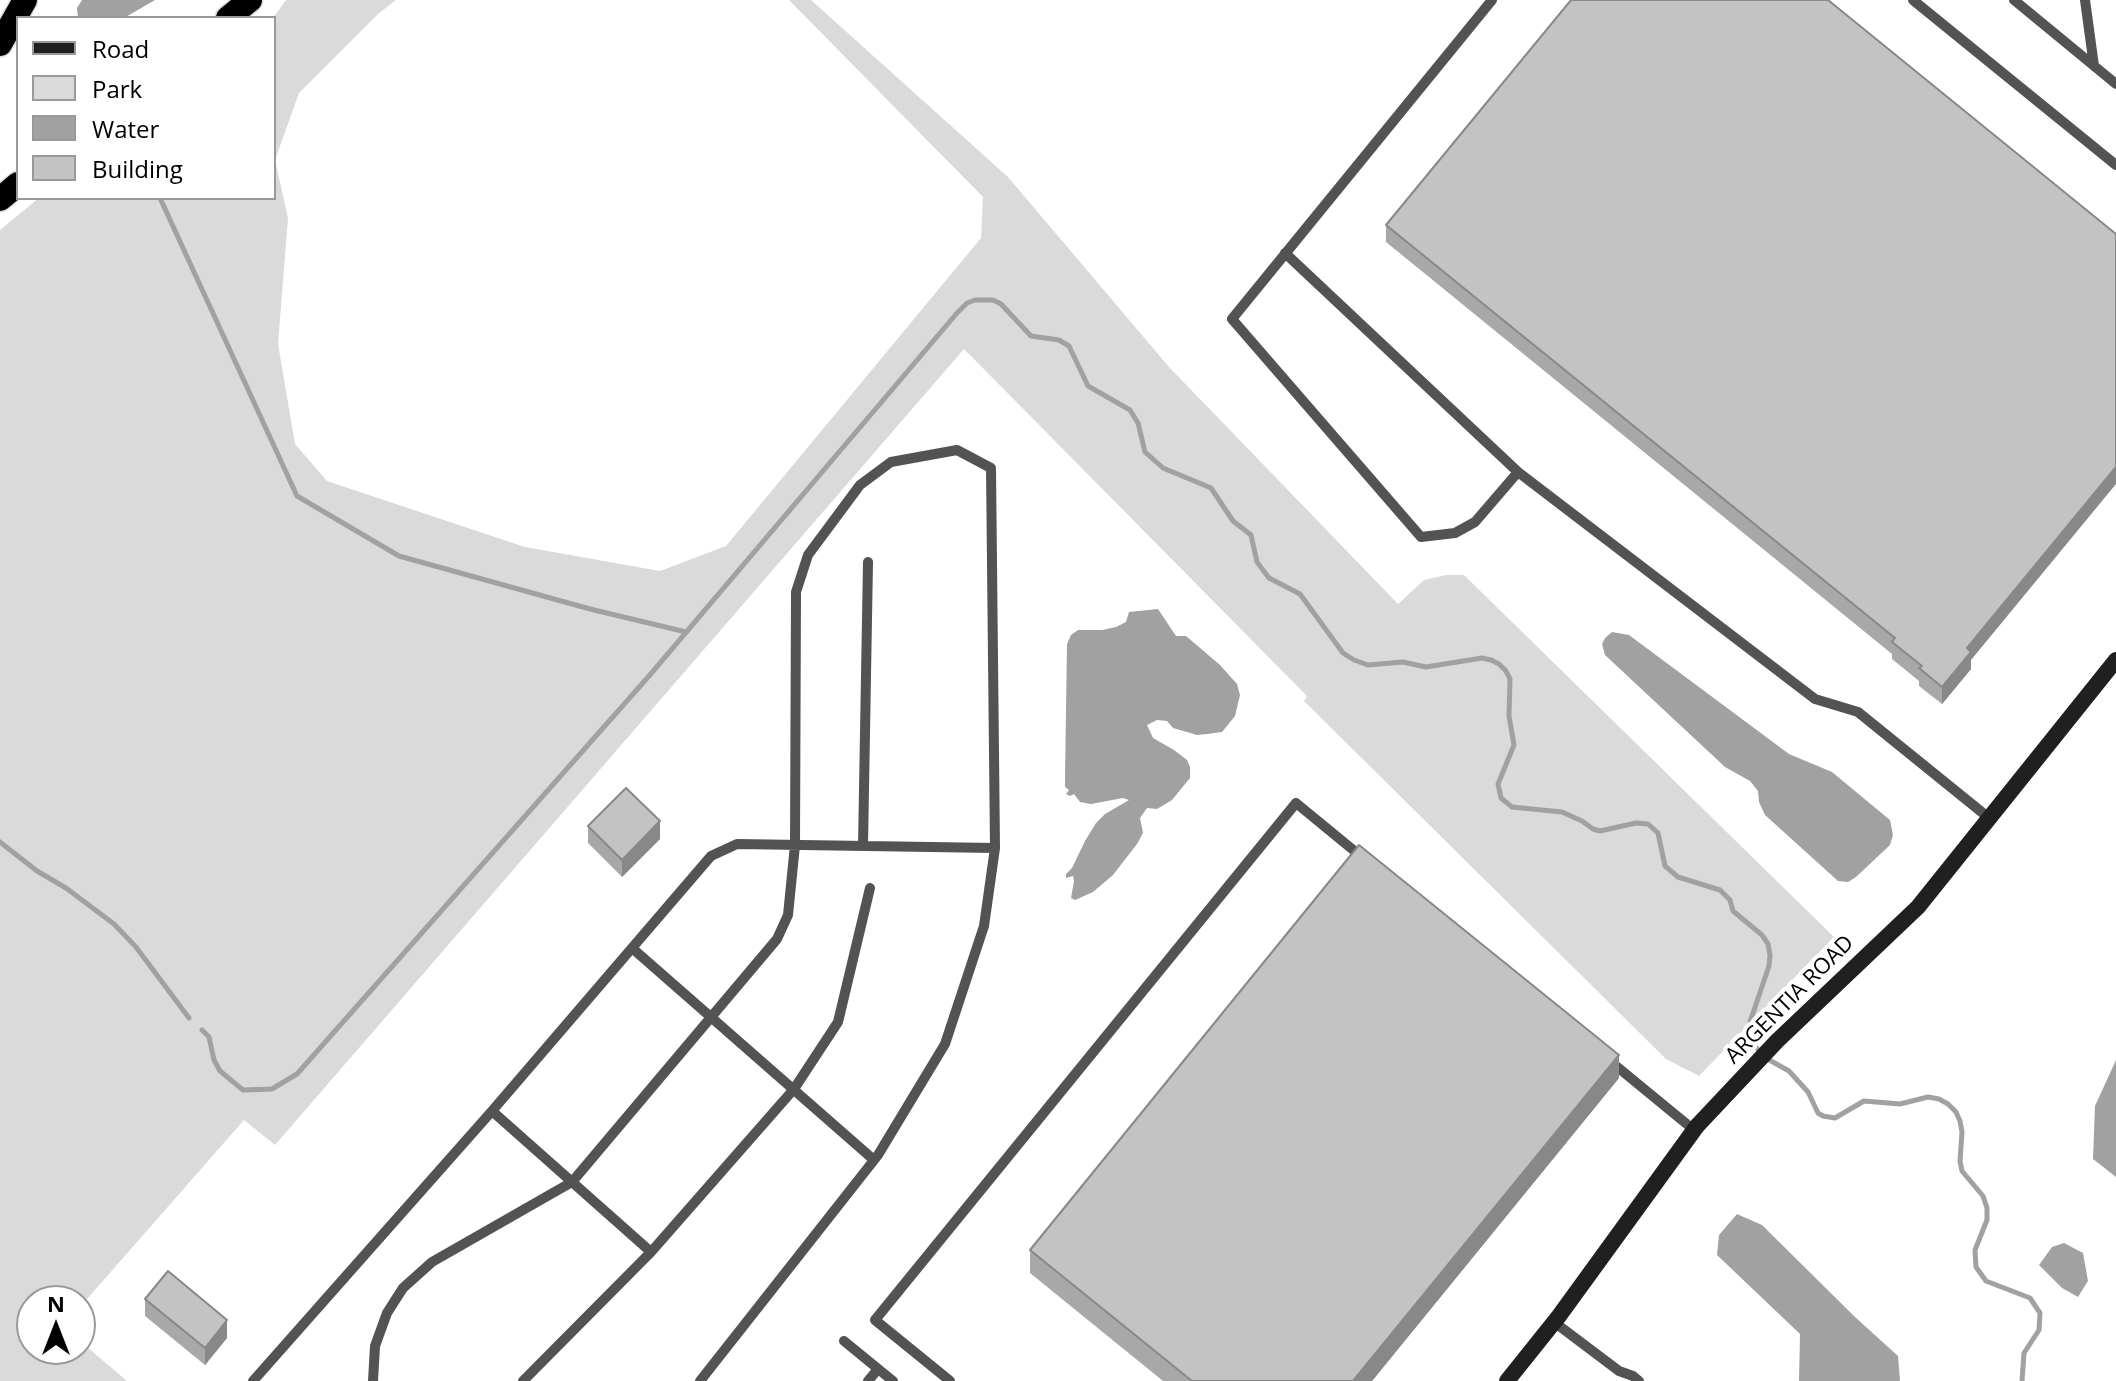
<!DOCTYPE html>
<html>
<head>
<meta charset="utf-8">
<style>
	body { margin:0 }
	#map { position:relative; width:2116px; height:1381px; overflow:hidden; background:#fff; font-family:"Open Sans",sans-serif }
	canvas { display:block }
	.legend { position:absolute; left:16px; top:16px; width:260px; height:184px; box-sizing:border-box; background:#fff; border:2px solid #999; margin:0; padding:10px 14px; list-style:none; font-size:24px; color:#000 }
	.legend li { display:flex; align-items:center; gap:16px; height:40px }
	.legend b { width:40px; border:2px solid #999 }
	.north { position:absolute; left:16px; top:1285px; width:80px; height:80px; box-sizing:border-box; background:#fff; border:2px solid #999; border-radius:50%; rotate:0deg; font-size:22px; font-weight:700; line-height:32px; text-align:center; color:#000 }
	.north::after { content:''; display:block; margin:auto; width:28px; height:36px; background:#000; clip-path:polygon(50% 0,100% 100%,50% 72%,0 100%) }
</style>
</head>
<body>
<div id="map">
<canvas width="2116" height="1381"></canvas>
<ul class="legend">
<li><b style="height:10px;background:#202020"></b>Road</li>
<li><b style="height:22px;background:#dadada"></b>Park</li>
<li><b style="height:22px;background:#a1a1a1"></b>Water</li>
<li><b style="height:22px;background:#c3c3c3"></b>Building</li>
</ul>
<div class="north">N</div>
</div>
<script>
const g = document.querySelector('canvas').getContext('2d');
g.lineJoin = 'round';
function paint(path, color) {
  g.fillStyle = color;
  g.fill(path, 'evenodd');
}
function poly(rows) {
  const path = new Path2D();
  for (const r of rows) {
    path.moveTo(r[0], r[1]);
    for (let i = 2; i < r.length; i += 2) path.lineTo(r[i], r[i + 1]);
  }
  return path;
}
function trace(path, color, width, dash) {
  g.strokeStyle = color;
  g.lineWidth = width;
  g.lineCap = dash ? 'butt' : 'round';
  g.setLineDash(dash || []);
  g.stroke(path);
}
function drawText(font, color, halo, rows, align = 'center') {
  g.font = font + ' "Open Sans",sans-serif';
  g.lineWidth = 8;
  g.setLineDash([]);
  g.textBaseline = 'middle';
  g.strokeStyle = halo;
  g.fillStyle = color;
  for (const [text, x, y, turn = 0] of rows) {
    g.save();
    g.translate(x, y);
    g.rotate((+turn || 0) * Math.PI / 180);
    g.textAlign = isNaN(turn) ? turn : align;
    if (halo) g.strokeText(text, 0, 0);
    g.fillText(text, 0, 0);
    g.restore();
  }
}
paint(poly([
	[286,0,396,0,378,14,299,93,275,160,288,218,278,344,295,444,327,481,525,547,660,571,726,546,981,238,983,197,789,0,811,0,1008,177,1169,367,1398,604,1424,580,1446,575,1464,575,1834,937,1699,1076,1666,1059,1304,701,1307,696,964,349,275,1145,244,1120,80,1307,80,1301,32,1301,32,1349,80,1349,80,1341,127,1381,0,1381,0,230,39,198,274,198,273,18]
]), '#dadada');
paint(poly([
	[82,0,155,0,124,18,78,18,77,8],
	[1158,609,1176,636,1186,636,1220,665,1237,684,1240,695,1235,716,1222,732,1207,734,1197,735,1173,728,1167,721,1157,720,1147,725,1153,738,1174,750,1187,760,1190,767,1190,778,1172,800,1157,809,1147,808,1140,818,1143,833,1137,844,1113,875,1093,892,1075,900,1071,898,1074,881,1073,876,1066,878,1066,874,1072,868,1085,841,1096,823,1105,814,1129,800,1123,798,1091,804,1080,802,1074,794,1070,796,1066,794,1069,790,1065,787,1065,778,1067,644,1071,635,1078,630,1102,630,1116,627,1126,622,1129,612],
	[1612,632,1629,635,1789,754,1832,772,1890,820,1893,835,1890,845,1856,877,1848,882,1838,881,1765,815,1759,802,1758,791,1750,781,1725,767,1605,655,1602,644,1605,638],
	[2116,1060,2116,1177,2093,1159,2095,1106],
	[1737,1214,1762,1225,1855,1317,1898,1356,1900,1381,1799,1381,1800,1334,1717,1255,1719,1235],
	[2064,1243,2083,1253,2088,1281,2078,1297,2062,1288,2039,1265,2052,1247]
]), '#a1a1a1');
trace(poly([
	[160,198,297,496,399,556,590,609,686,632],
	[0,842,37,871,66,888,114,924,136,947,189,1018],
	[202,1030,209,1037,214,1060,220,1071,243,1090,272,1089,297,1074,649,676,957,313,967,303,975,300,993,300,1001,304,1031,336,1059,340,1069,346,1088,386,1130,410,1138,423,1145,452,1163,468,1211,488,1233,521,1251,535,1257,562,1269,578,1300,594,1343,653,1354,660,1368,665,1403,662,1426,667,1482,658,1491,660,1499,664,1506,671,1510,679,1509,716,1514,745,1498,784,1501,798,1512,807,1562,812,1582,821,1593,829,1600,831,1636,823,1648,824,1658,833,1665,866,1678,877,1720,890,1730,900,1733,911,1762,935,1768,944,1770,955,1769,966,1750,1022,1751,1035,1756,1047,1764,1057,1789,1071,1808,1092,1818,1113,1823,1116,1835,1118,1864,1101,1900,1104,1928,1097,1939,1099,1948,1104,1956,1112,1960,1121,1962,1132,1960,1161,1962,1171,1983,1196,1987,1208,1987,1220,1975,1250,1976,1267,1986,1281,2030,1298,2040,1313,2039,1330,2024,1353,2022,1381]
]), '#a1a1a1', 5);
const highway = poly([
	[228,18,250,0],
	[0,44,25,0],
	[0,199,18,184]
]);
trace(highway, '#dbdbdb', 27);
trace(poly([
	[1913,0,2116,165],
	[2014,0,2116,84],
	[2085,0,2094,66],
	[1285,253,1518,472,1475,522,1455,533,1421,537,1232,319,1492,0],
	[1518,472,1815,699,1858,712,1989,818],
	[863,846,868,562],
	[632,948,874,1160],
	[1610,1061,1694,1130],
	[492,1111,651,1252],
	[1554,1322,1619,1371,1633,1376,1639,1381],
	[844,1341,893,1381],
	[253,1381,492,1111,711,856,737,844,995,848],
	[373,1381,375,1346,387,1313,403,1288,432,1262,572,1182,777,939,788,915,795,845,796,592,808,555,860,485,891,462,957,450,991,468,995,848,984,926,945,1044,878,1155,700,1381],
	[523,1381,651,1252,794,1089,838,1022,870,888],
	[868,1381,878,1369],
	[950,1381,875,1320,1296,803,1363,858]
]), '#535353', 10);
trace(poly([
	[1507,1381,1559,1316,1697,1126,1777,1041,1918,907,2116,660]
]), '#202020', 16);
trace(highway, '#000', 24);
paint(poly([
	[1386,225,1971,660,1971,669,1942,704,1919,686,1919,681,1892,659,1892,654,1386,242],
	[588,826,660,839,622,877,588,843],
	[1619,1078,1372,1381,1163,1381,1030,1273,1030,1250],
	[145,1299,227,1338,205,1365,145,1316]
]), '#a8a8a8');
paint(poly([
	[2116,467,2116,484,1971,660,1971,669,1942,704,1942,687,1967,648],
	[660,821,660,839,622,877,622,860],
	[1619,1055,1619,1078,1372,1381,1353,1381],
	[227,1320,227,1338,205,1365,205,1348]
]), '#888');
const building = poly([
	[1571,0,1828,0,2116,234,2116,467,1967,648,1971,652,1942,687,1919,668,1922,666,1892,642,1895,638,1386,225,1571,0],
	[626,788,660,821,622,860,588,826,626,788],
	[1359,845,1619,1055,1353,1381,1192,1381,1030,1250,1359,845],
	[168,1271,227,1320,205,1348,145,1299,168,1271]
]);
paint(building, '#c3c3c3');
trace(building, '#888', 2);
drawText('22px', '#000', '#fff', [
	["ARGENTIA ROAD",1790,1000,-45]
]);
</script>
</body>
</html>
